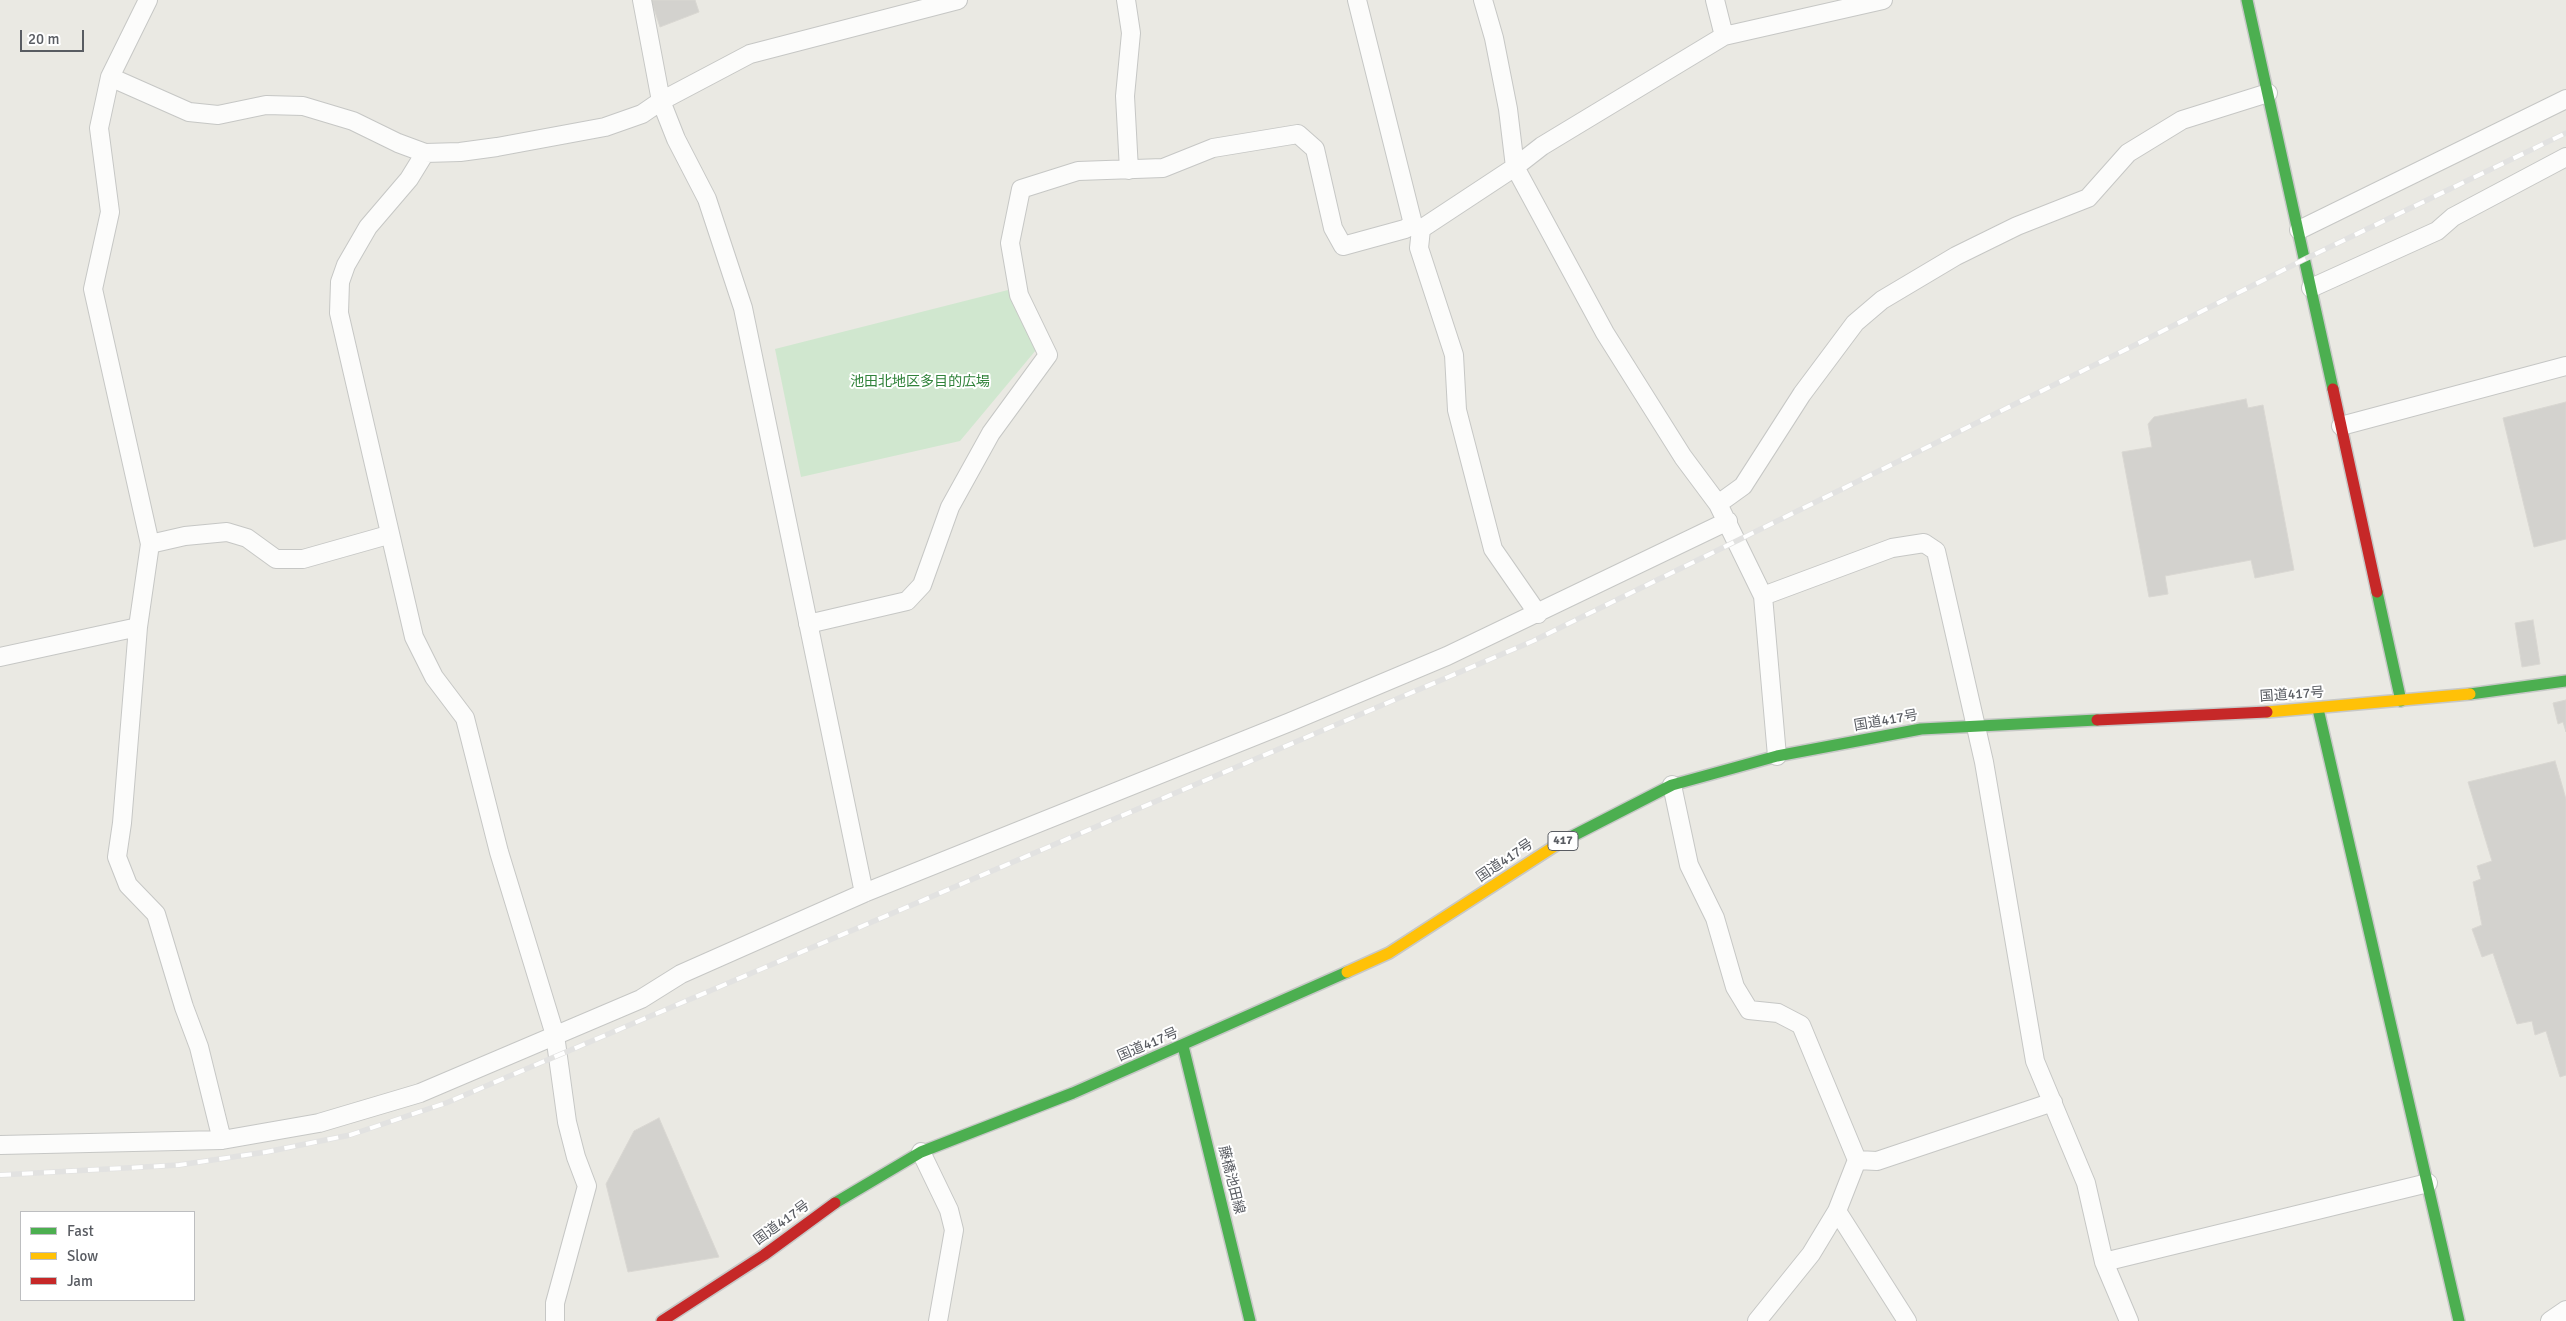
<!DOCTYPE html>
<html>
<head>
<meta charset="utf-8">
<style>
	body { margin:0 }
	#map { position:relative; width:2566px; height:1321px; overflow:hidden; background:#eae9e3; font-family:Signika,sans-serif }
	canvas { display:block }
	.legend { position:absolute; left:20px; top:1211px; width:175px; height:90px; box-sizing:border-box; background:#fff; border:1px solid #bdbec0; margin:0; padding:6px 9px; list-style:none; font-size:15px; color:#595c62 }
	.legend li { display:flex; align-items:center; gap:10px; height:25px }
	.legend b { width:25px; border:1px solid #bdbec0 }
	.scale { position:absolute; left:20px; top:30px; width:64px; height:22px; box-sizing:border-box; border:2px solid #595c62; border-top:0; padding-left:6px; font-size:15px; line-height:18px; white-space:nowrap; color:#595c62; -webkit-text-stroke:4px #fff; paint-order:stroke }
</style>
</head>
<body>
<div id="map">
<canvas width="2566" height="1321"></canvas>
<ul class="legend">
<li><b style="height:6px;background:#4caf50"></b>Fast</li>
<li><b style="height:6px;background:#ffc107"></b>Slow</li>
<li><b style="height:6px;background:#c62828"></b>Jam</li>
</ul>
<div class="scale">20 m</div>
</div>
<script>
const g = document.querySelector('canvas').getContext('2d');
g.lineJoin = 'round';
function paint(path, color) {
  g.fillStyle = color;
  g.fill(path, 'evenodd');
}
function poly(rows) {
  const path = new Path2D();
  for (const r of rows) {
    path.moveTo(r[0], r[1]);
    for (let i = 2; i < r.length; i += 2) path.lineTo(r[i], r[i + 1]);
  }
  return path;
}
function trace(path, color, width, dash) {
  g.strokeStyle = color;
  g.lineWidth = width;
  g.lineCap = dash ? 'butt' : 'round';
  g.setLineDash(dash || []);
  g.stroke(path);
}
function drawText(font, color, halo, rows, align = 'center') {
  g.font = font + ' Signika,"Noto Sans JP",sans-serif';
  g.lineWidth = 4;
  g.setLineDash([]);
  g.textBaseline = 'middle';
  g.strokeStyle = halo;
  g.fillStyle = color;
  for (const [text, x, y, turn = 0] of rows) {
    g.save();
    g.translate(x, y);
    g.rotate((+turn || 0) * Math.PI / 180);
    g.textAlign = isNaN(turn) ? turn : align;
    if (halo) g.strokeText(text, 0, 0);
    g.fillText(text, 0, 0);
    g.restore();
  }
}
paint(poly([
	[1008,290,1036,350,960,441,801,477,775,349]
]), '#d0e7cf');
const building = poly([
	[651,0,695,0,699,12,660,27,651,0],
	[2246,399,2248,408,2263,405,2294,570,2255,578,2251,560,2165,576,2168,594,2149,597,2122,452,2152,447,2148,424,2154,417,2246,399],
	[2566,402,2566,539,2534,547,2503,418,2566,402],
	[2533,620,2540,664,2522,667,2515,623,2533,620],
	[2566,700,2566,732,2563,722,2558,724,2553,703,2566,700],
	[2555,761,2566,799,2566,1075,2560,1077,2546,1031,2535,1035,2532,1021,2517,1024,2493,953,2482,957,2472,929,2482,925,2473,882,2481,879,2477,866,2492,861,2468,782,2555,761],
	[659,1118,719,1257,628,1272,606,1184,634,1131,659,1118]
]);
paint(building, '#d3d2ce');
trace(building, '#d9d7d2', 1);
const street = poly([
	[148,0,110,77,99,128,110,212,93,289,150,544,138,627,122,823,117,857,128,885,156,914,184,1007,199,1047,222,1140],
	[642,0,661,101,676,139,707,199,743,308,864,893],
	[1126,0,1131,33,1125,96,1129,170],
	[1357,0,1413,224],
	[1483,0,1494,38,1508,109,1515,167,1605,333,1683,457,1718,504,1763,596,1777,756],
	[1715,0,1724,36],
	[110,77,189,112,218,115,266,105,303,106,353,121,398,143,425,153,460,152,497,147,605,127,642,114,661,101,750,54,958,0],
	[425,153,409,179,368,227,346,265,340,282,339,313,414,637,434,677,465,718,499,852,555,1035,567,1122,576,1157,587,1186,555,1303,555,1321],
	[2299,230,2566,99],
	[2311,288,2437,231,2453,217,2566,157],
	[2341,426,2566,366],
	[1718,504,1743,486,1802,394,1855,323,1882,300,1956,256,2017,226,2088,198,2128,153,2182,120,2268,93],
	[150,544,185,536,227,532,247,538,276,559,303,559,388,535],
	[1763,596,1892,548,1924,543,1936,551,1984,762,2035,1061,2086,1183,2104,1262,2129,1321],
	[1538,614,1493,549,1457,410,1454,355,1419,248,1421,229,1515,167,1542,146,1724,36,1883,0],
	[808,624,907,601,922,585,950,507,991,433,1048,355,1019,295,1010,243,1021,189,1078,171,1163,168,1213,148,1298,134,1315,149,1333,228,1343,246,1405,229,1413,224,1421,229],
	[0,657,138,627],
	[1672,785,1689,865,1715,918,1735,987,1749,1010,1778,1013,1801,1025,1857,1160,1837,1211,1811,1254,1757,1321],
	[0,1145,222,1140,319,1123,420,1093,641,999,681,974,864,893,1290,722,1447,656,1728,521],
	[921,1152,949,1210,954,1230,938,1321],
	[1857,1160,1877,1161,2053,1102],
	[1837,1211,1907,1321],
	[2104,1262,2428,1183],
	[2550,1321,2566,1310]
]);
const fast = poly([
	[2247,0,2333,389],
	[2377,592,2401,701],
	[2470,694,2566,681],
	[2318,709,2459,1321],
	[1561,842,1672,785,1777,756,1921,729,2097,720],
	[1183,1046,1250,1321],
	[835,1203,921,1152,1073,1093,1347,972]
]);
const slow = poly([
	[2267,712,2470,694],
	[1347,972,1389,953,1561,842]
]);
const jam = poly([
	[2333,389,2377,592],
	[2097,720,2267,712],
	[662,1321,764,1255,835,1203]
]);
trace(street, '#c6c7c5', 20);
trace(fast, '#c7c8c7', 14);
trace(slow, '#c7c8c7', 14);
trace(jam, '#c7c8c7', 14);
trace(street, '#fcfcfb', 18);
trace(fast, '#4caf50', 11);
trace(slow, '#ffc107', 11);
trace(jam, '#c62828', 11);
const rail = poly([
	[0,1175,179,1165,266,1152,350,1135,446,1103,1533,641,2129,348,2305,259,2566,133]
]);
trace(rail, '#e2e2e1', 5.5);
trace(rail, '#fff', 4, [11]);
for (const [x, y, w] of [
	[1563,841,30]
]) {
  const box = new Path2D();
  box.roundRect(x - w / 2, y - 9.5, w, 19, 4);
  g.fillStyle = '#fff';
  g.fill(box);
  trace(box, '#595c62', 1);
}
drawText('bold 12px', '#595c62', null, [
	["417",1563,841]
]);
drawText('14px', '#30823a', '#fff', [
	["池田北地区多目的広場",920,382]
]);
drawText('14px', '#595c62', '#fff', [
	["国道417号",2292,695,-4],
	["国道417号",1886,721,-10],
	["国道417号",1505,861,-34],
	["国道417号",1148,1045,-23],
	["藤橋池田線",1231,1180,76],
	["国道417号",782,1223,-36]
]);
</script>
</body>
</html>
